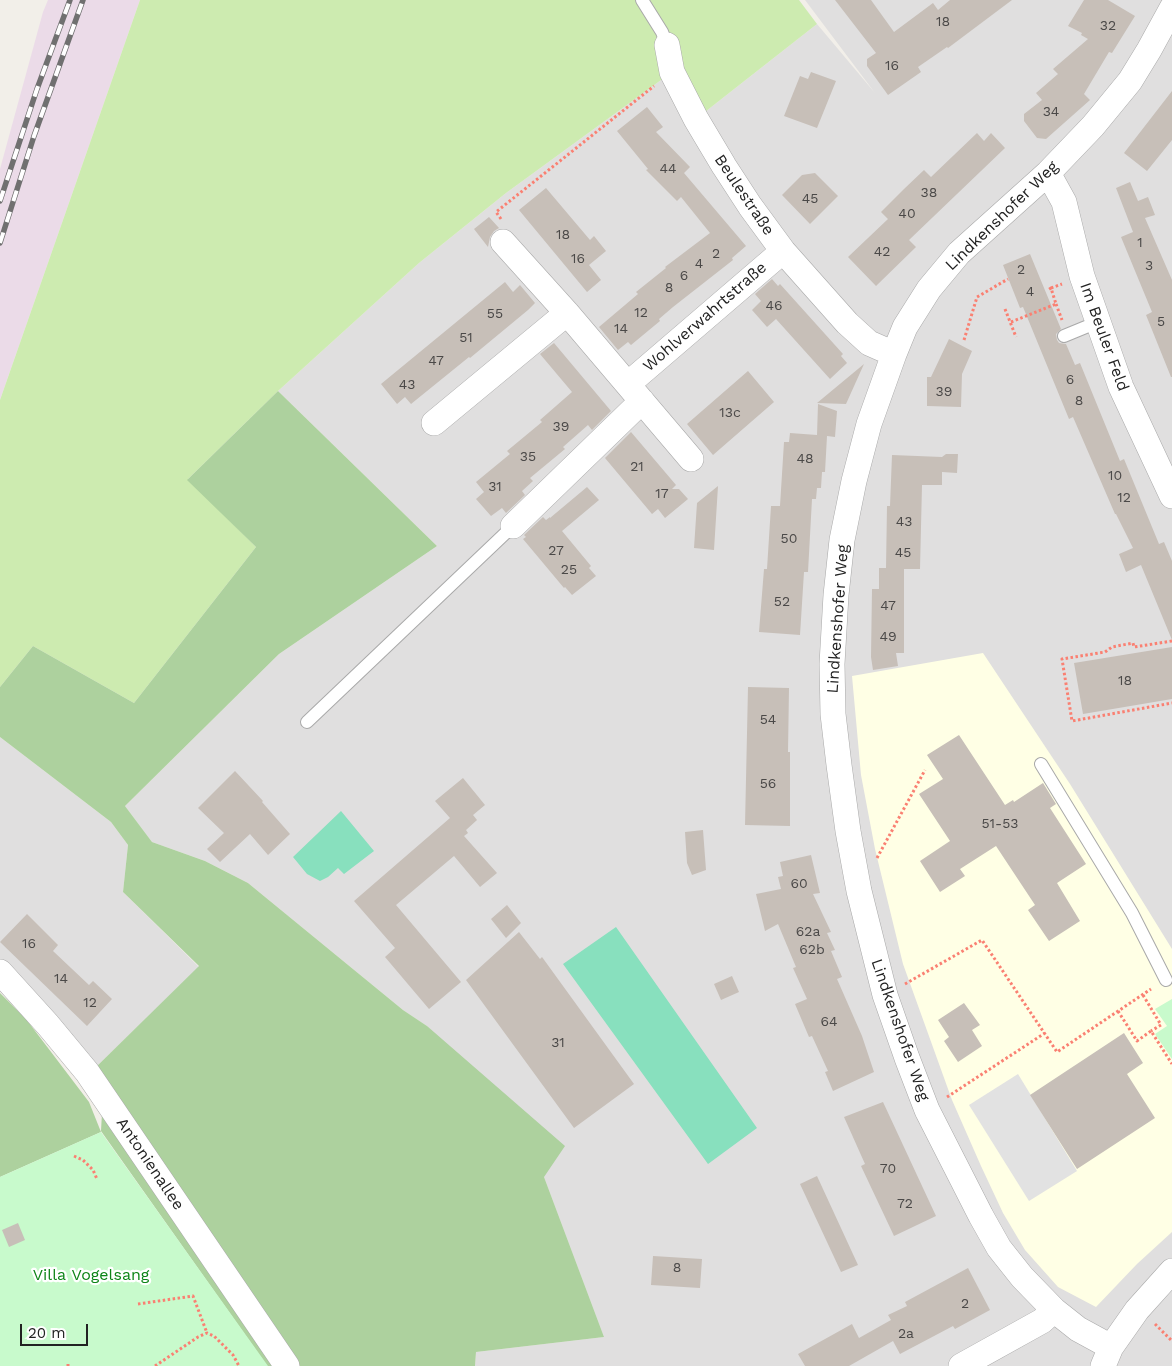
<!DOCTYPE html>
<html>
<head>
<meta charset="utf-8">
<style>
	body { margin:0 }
	#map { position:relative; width:1172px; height:1366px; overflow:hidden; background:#f2efe9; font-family:"Work Sans",sans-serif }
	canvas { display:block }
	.scale { position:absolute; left:20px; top:1324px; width:68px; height:22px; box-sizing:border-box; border:2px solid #222; border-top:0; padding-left:6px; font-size:15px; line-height:18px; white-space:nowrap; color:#222; -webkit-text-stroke:4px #fff; paint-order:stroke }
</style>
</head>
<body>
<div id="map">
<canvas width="1172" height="1366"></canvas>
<div class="scale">20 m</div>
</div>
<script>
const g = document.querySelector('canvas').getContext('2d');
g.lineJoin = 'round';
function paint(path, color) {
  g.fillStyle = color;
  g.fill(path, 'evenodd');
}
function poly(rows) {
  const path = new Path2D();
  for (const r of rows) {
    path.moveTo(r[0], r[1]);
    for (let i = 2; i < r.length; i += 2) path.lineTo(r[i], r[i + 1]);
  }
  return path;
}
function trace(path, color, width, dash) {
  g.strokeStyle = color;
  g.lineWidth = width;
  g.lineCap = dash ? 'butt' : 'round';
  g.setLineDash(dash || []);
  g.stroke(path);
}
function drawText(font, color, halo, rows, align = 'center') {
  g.font = font + ' "Work Sans",sans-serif';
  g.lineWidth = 4.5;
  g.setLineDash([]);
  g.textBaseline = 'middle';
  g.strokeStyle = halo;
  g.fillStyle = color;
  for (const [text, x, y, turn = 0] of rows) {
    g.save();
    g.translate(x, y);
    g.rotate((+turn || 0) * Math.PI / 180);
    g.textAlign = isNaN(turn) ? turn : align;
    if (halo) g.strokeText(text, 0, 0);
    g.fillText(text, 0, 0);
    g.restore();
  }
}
paint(poly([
	[805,0,1172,0,1172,1366,475,1366,476,1352,604,1337,544,1177,427,1026,403,1010,248,883,205,861,152,842,125,806,279,654,437,546,278,391,419,263,506,193,672,72,696,119,817,24,875,93],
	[0,737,111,822,128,845,123,892,199,967,94,1069,21,980,0,959]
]), '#e0dfdf');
paint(poly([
	[48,0,140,0,0,400,0,169,43,12]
]), '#ebdbe8');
paint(poly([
	[983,653,1070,784,1172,949,1172,1232,1137,1264,1096,1307,1058,1287,1025,1250,1003,1213,981,1166,952,1100,903,964,875,849,861,775,852,676]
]), '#ffffe5');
paint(poly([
	[140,0,799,0,817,24,696,119,672,72,506,193,419,263,278,391,188,479,256,547,134,703,33,646,0,687,0,400]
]), '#cdebb0');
paint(poly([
	[278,391,437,546,279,654,125,806,152,842,205,861,248,883,403,1010,427,1026,565,1146,544,1177,604,1337,476,1352,475,1366,267,1366,101,1131,103,1095,94,1069,199,966,123,892,128,845,111,822,0,737,0,687,33,646,134,703,256,547,187,480],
	[0,993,26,1019,89,1102,101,1132,0,1177]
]), '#add19e');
paint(poly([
	[1172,999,1172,1059,1155,1034,1167,1026,1155,1009],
	[101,1132,268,1366,0,1366,0,1177]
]), '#c8facc');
paint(poly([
	[341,811,374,851,344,874,338,868,328,877,320,881,307,874,293,857],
	[616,927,757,1128,708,1164,563,964]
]), '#88e0be');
paint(poly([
	[1018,1074,1077,1171,1029,1201,969,1105]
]), '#e2e2e2');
paint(poly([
	[835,0,871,0,894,32,933,3,938,10,950,0,1012,0,948,48,947,47,918,67,921,72,888,95,867,66,867,59,876,53],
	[1084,0,1108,0,1135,16,1112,53,1109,52,1084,94,1090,100,1046,139,1037,138,1024,121,1024,114,1042,100,1036,93,1058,74,1053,69,1088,39,1081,35,1082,33,1068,26],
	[811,72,836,81,817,128,784,116,800,76,808,79],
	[1172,91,1172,140,1147,171,1124,153],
	[647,107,663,127,656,132,690,167,684,173,746,246,732,258,733,260,673,307,659,319,660,321,631,345,628,342,618,350,599,327,638,294,636,292,666,268,665,267,710,233,681,197,677,201,646,170,648,169,617,131],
	[977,133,984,141,991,133,1005,148,909,240,916,247,876,286,848,257,888,219,881,212,904,189,924,170,931,177],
	[815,173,838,196,810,224,782,195,802,175],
	[1130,182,1138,201,1148,197,1155,215,1145,218,1172,280,1172,377,1171,377,1146,315,1152,312,1121,237,1133,232,1116,188],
	[546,188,590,240,594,236,606,251,589,265,601,280,587,292,519,210],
	[489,217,499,228,494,231,490,237,488,247,474,229],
	[1030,254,1061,329,1056,334,1057,340,1059,343,1066,344,1075,365,1080,363,1120,461,1124,459,1159,544,1164,542,1172,561,1172,640,1141,565,1126,572,1119,554,1133,548,1116,514,1115,514,1073,417,1069,419,1023,307,1020,308,1003,265],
	[772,279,778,286,780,284,843,354,841,356,847,363,830,379,776,319,767,327,752,310,761,301,755,294],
	[505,282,513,292,520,285,535,303,528,310,470,358,469,357,411,404,405,397,397,404,381,384],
	[949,339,972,351,962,374,961,407,927,406,927,377,931,377],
	[554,343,611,411,592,430,588,425,563,447,565,449,530,478,533,481,522,491,525,495,506,513,502,508,491,516,476,499,484,492,476,482,510,454,507,451,542,422,540,420,572,392,540,354],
	[864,364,846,404,817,403],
	[748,371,774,402,713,455,687,424],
	[818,404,837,411,835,437,827,436,825,472,822,472,821,488,817,488,816,499,812,499,808,572,804,572,800,635,759,632,764,569,767,569,771,506,780,506,784,442,789,442,790,433,817,435],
	[631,432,676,485,672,489,679,489,688,499,665,518,658,509,652,514,605,458],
	[946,454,958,454,957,473,942,472,942,485,922,485,920,569,904,569,904,653,896,653,898,666,873,670,871,657,872,589,879,589,879,568,886,568,887,506,890,506,892,455,942,457],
	[718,486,714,550,694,548,697,503],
	[587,487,599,500,562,531,591,566,589,568,596,576,572,595,565,587,564,588,523,539,526,537,524,535,543,517,546,520,550,517,550,518],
	[1172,647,1172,699,1083,714,1074,663],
	[748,687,789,688,788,752,790,752,790,826,745,825],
	[959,735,1005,805,1013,800,1014,802,1043,783,1056,804,1050,808,1086,864,1057,883,1080,921,1049,941,1028,910,1035,905,996,846,960,869,965,876,940,892,920,861,950,841,919,794,943,779,927,755],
	[235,771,263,801,262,802,290,834,268,855,250,834,220,862,207,849,224,833,198,808],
	[463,778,485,805,473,815,477,820,466,830,468,833,464,836,497,873,480,887,454,856,396,905,461,982,429,1009,385,957,395,948,354,901,450,818,435,801],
	[703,830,706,870,692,875,687,863,685,832],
	[811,855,820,893,813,894,831,932,827,933,835,950,831,951,842,977,837,979,862,1036,874,1072,833,1091,825,1072,828,1071,812,1036,809,1037,795,1004,807,999,793,968,796,967,778,924,765,931,756,894,781,889,778,877,783,876,780,862],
	[507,905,521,923,506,938,491,919],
	[27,914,58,945,53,951,89,985,93,981,112,999,87,1026,0,942],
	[519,932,540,959,542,957,634,1084,574,1128,466,980],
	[732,976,739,992,721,1000,714,984],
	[964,1003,980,1025,972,1030,982,1046,958,1062,944,1041,949,1037,938,1020],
	[1124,1033,1143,1063,1127,1074,1155,1118,1077,1169,1030,1095],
	[883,1102,936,1216,894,1236,861,1166,865,1164,844,1117],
	[817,1176,858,1265,841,1272,800,1184],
	[18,1223,25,1240,9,1247,2,1230],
	[653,1256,702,1259,700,1288,651,1285],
	[968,1268,990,1310,955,1329,953,1326,900,1354,893,1341,849,1366,805,1366,798,1354,852,1324,859,1338,891,1320,888,1315,907,1306,905,1302]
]), '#c7bfb8');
const lane = poly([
	[642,0,662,32,667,45],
	[1064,336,1098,322],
	[307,722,513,526],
	[1041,764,1132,913,1166,980]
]);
const street = poly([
	[667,45,672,72,696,119,724,166,750,206,783,251,847,323,869,343,894,354],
	[1048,173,1064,202,1082,276,1121,387,1172,496],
	[503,242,567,313,691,459],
	[628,384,783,251],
	[434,423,567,313],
	[513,526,642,401],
	[0,972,48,1025,87,1072,287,1366],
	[1111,1347,1078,1329,1054,1310,1022,1277,999,1248,981,1216,927,1110,907,1058,885,995,859,891,848,831,839,765,833,714,832,664,836,595,842,540,854,481,869,424,894,354,905,327,929,289,959,253,1048,173,1093,126,1130,81,1149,50,1172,8],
	[961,1366,1042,1321,1054,1310],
	[1103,1366,1111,1347,1137,1310,1172,1271]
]);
trace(lane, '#a9a9a9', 14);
trace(street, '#a9a9a9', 26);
trace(poly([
	[501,219,496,212,654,86],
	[1051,288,1062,284],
	[1056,304,1062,320],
	[1005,309,1016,337],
	[1011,322,1056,304,1051,288,1048,290],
	[964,340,977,297,1008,279],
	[1172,641,1134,647,1133,643,1112,647,1105,652,1062,659,1072,721,1172,703],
	[877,858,925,770],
	[905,984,982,940,1057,1052,1151,989],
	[1143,995,1161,1025,1151,1031],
	[1118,1011,1137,1041,1151,1031,1172,1064],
	[947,1097,1045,1033],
	[74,1156,83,1160,93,1170,97,1179],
	[138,1304,193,1296,207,1333],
	[1155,1324,1172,1341],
	[68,1364,68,1366],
	[155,1366,198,1337,207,1333,214,1336,233,1355,239,1366]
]), '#fa8072', 3, [2.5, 2.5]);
trace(lane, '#fff', 12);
trace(street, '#fff', 25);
const rail = poly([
	[0,201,37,89,70,0],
	[0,243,34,136,83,0]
]);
trace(rail, '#707070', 5.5);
trace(rail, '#fff', 4, [11]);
drawText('14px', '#4b4948', null, [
	["18",943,22],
	["32",1108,26],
	["16",892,66],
	["34",1051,112],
	["44",668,169],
	["38",929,193],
	["45",810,199],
	["40",907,214],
	["18",563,235],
	["1",1140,243],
	["42",882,252],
	["2",716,254],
	["16",578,259],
	["4",699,264],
	["3",1149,266],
	["2",1021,270],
	["6",684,276],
	["8",669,288],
	["4",1030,292],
	["46",774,306],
	["12",641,313],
	["55",495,314],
	["5",1161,322],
	["14",621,329],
	["51",466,338],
	["47",436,361],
	["6",1070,380],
	["43",407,385],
	["39",944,392],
	["8",1079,401],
	["13c",730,413],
	["39",561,427],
	["35",528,457],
	["48",805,459],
	["21",637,467],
	["10",1115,476],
	["31",495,487],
	["17",662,494],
	["12",1124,498],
	["43",904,522],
	["50",789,539],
	["27",556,551],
	["45",903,553],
	["25",569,570],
	["52",782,602],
	["47",888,606],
	["49",888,637],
	["18",1125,681],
	["54",768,720],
	["56",768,784],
	["51-53",1000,824],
	["60",799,884],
	["62a",808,932],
	["16",29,944],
	["62b",812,950],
	["14",61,979],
	["12",90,1003],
	["64",829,1022],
	["31",558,1043],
	["70",888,1169],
	["72",905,1204],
	["8",677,1268],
	["2",965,1304],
	["2a",906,1334]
]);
drawText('16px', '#222', '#fff', [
	["Beulestraße",744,195,56],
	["Lindkenshofer Weg",1002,216,-44],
	["Wohlverwahrtstraße",705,317,-41],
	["Im Beuler Feld",1104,337,70],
	["Lindkenshofer Weg",838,619,-86],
	["Lindkenshofer Weg",900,1030,71],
	["Antonienallee",150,1164,56]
]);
drawText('16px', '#0c8416', '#fff', [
	["Villa Vogelsang",91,1275]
]);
</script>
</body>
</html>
